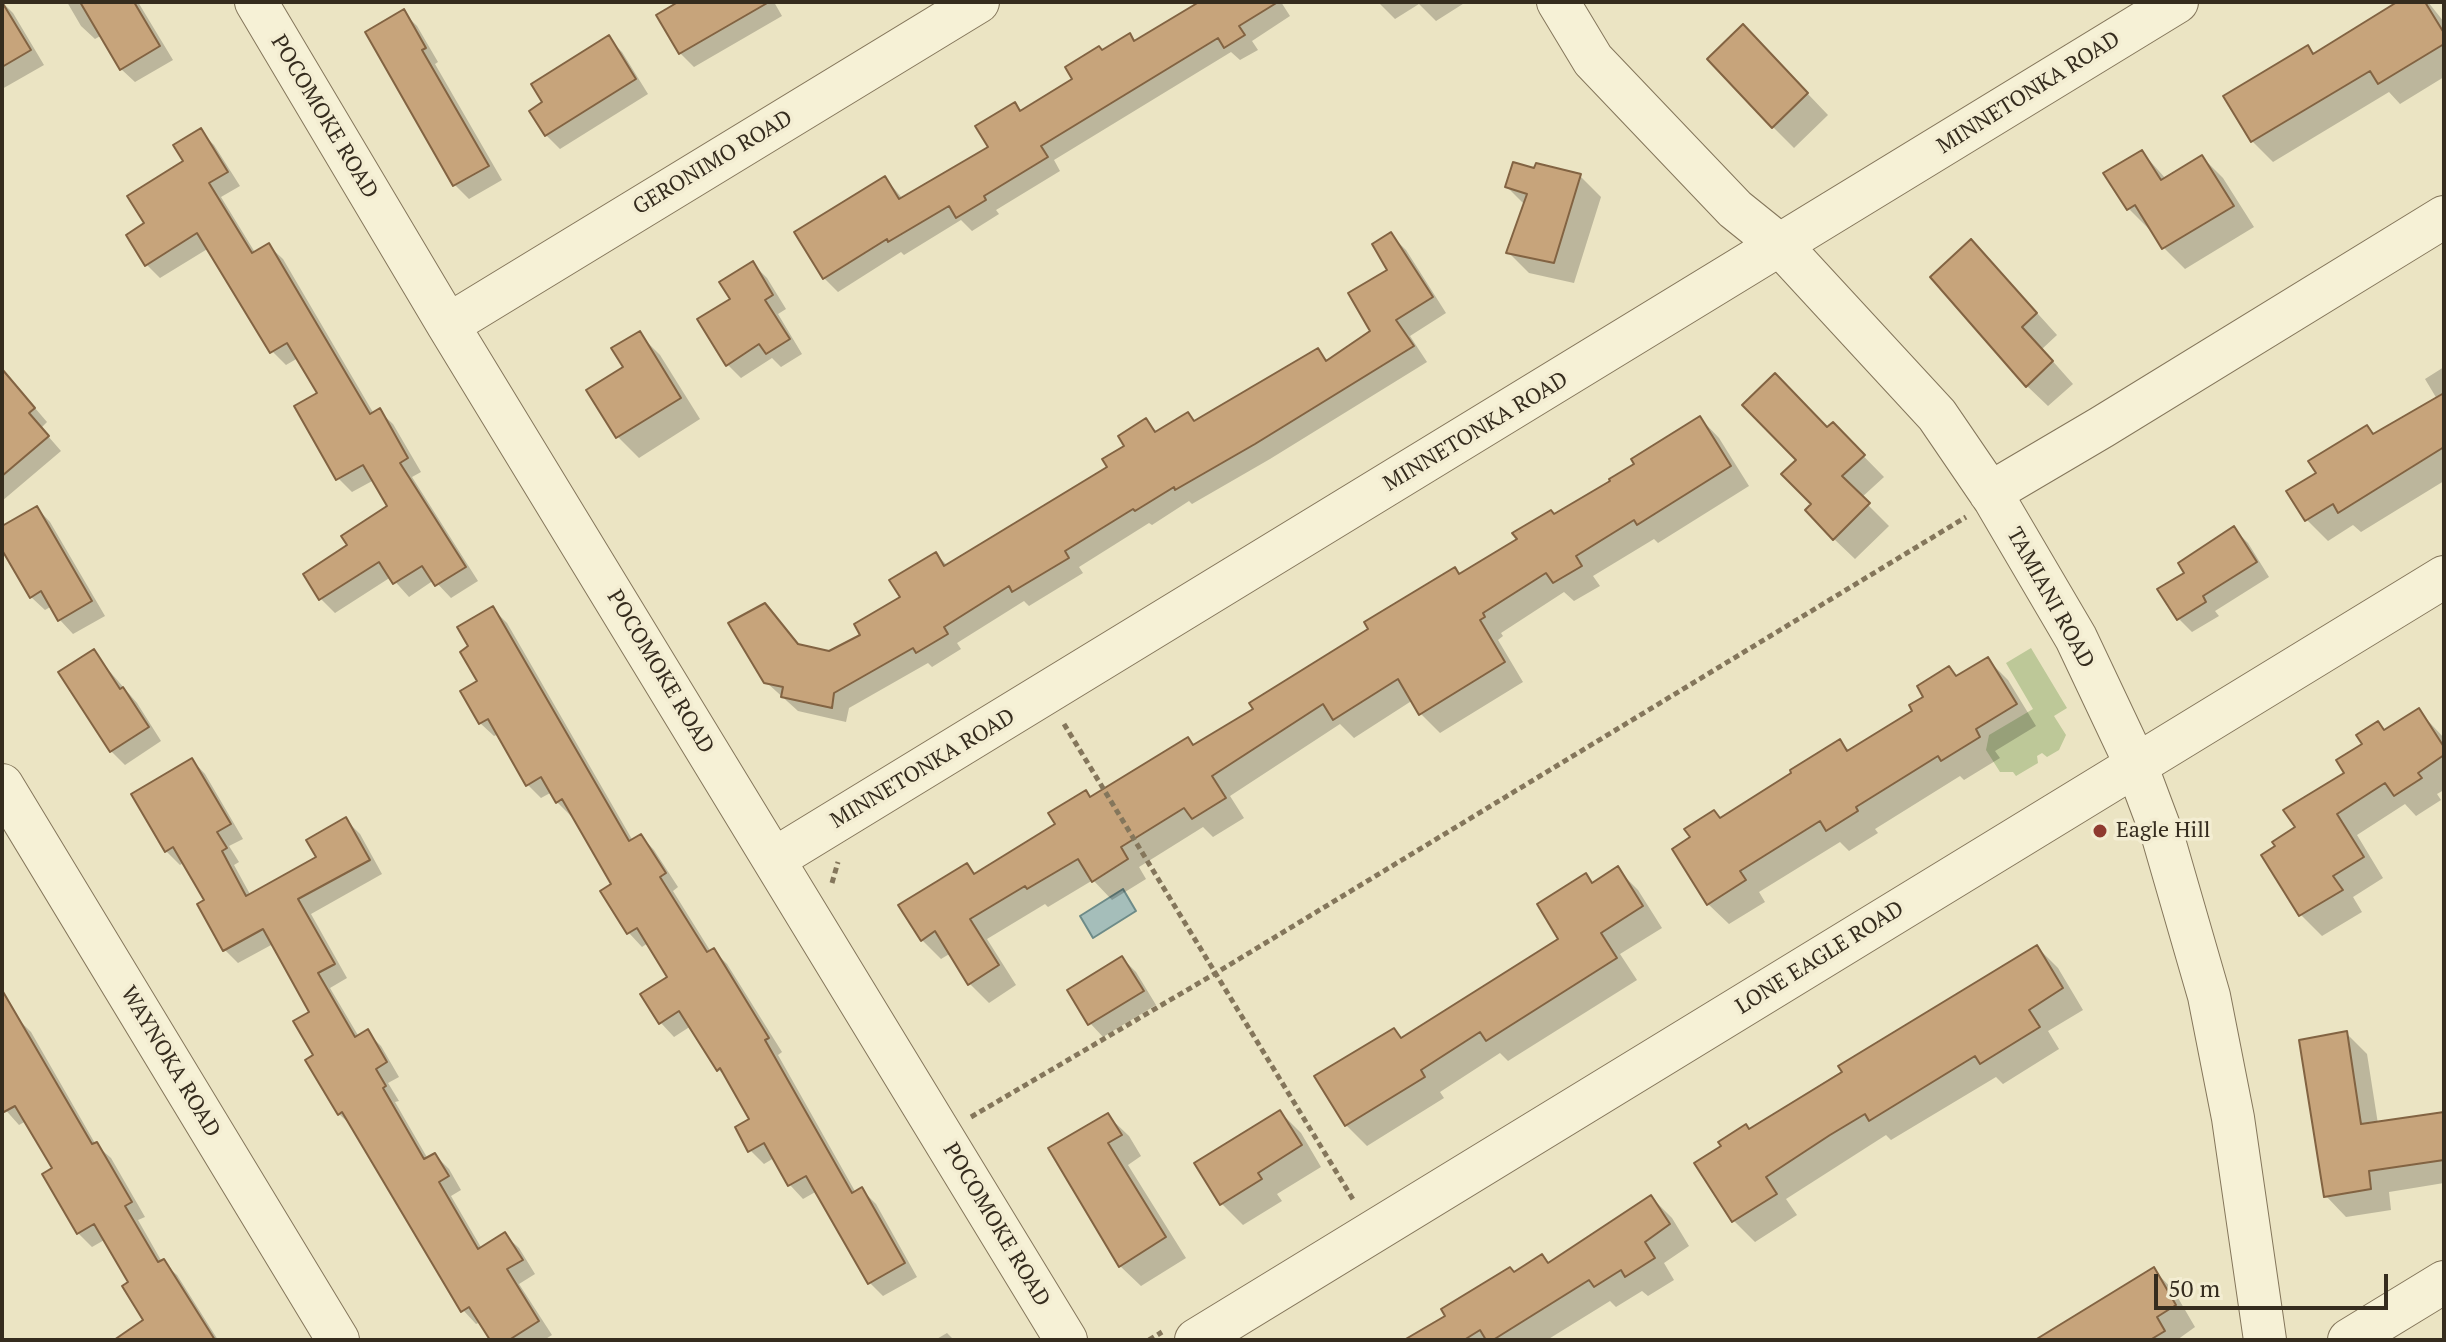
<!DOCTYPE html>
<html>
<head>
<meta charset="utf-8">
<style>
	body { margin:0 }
	#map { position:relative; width:2446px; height:1342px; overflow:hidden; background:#ebe4c3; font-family:"PT Serif",serif }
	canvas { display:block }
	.frame { position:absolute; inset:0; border:4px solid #352c1e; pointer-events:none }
	.scale { position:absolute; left:2154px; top:1274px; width:234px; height:36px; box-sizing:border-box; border:4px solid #352c1e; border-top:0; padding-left:10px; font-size:24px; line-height:28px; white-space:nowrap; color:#352c1e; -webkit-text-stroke:6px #f3edd2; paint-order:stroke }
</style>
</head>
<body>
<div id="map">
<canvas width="2446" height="1342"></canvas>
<div class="frame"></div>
<div class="scale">50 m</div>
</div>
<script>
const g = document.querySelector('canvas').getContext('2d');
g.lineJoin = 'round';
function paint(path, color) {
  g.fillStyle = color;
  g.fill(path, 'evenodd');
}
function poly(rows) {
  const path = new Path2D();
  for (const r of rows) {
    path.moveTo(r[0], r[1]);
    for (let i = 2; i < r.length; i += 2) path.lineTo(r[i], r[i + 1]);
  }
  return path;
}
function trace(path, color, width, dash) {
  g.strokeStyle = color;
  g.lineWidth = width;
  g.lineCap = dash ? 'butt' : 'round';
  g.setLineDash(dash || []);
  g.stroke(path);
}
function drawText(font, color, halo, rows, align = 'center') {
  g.font = font + ' "PT Serif",serif';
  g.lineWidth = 7;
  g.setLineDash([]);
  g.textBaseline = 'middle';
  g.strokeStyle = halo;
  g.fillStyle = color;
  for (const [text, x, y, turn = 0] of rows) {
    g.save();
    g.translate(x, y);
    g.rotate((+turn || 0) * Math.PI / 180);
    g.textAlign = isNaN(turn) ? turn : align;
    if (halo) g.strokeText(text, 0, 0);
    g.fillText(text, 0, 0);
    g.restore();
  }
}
paint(poly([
	[2031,648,2067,708,2054,716,2066,735,2059,750,2047,757,2042,753,2037,756,2038,763,2016,776,2013,772,2000,772,1986,750,1989,735,2033,709,2006,663]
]), '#bdc898');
const water = poly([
	[1123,889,1136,911,1093,938,1080,916,1123,889]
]);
paint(water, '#a5beba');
trace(water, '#6d8b88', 2);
paint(poly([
	[2,2,13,13,44,65,2,89],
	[67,2,138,2,173,60,135,82,121,69,102,35,95,39,81,26],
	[682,2,774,2,782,16,694,67,680,53,659,16],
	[1194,2,1281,2,1290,16,1252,41,1258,50,1240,60,1231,52,1054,160,1060,171,996,210,999,214,972,231,961,220,904,255,901,252,838,292,824,278,885,178,903,199,991,148,1014,105,1022,112,1075,79,1103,52,1129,36,1136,42,1196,6],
	[1378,2,1466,2,1436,21,1419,4,1395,19],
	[2401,2,2428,2,2444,22,2444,77,2400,104,2389,92,2273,162,2252,141,2308,48,2315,55],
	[403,12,417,26,438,62,435,64,502,180,469,199,455,185,368,33],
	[608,38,622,52,648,94,560,149,546,135],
	[1764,48,1828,115,1794,148,1773,127],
	[200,131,214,145,240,186,221,197,256,254,269,246,283,259,374,414,379,411,393,424,421,472,412,477,478,581,451,598,434,580,409,597,391,577,335,613,321,599,305,575,349,546,389,507,374,480,352,492,338,478,320,393,298,358,286,365,272,351,209,248,160,278,146,264,147,224,186,162],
	[2142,152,2166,179,2202,157,2223,178,2254,227,2185,269,2164,248,2152,228,2149,229,2128,208],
	[1580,176,1601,197,1574,283,1529,273,1508,252,1525,205,1507,187],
	[1391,235,1406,250,1446,313,1410,336,1427,362,1270,459,1192,504,1189,501,1152,525,1149,523,1079,567,1083,573,1029,606,1024,601,957,643,961,649,932,667,928,663,849,708,846,722,798,711,766,682,765,605,801,646,830,653,863,636,903,598,936,554,948,566,1110,467,1146,421,1157,432,1196,423,1317,350,1329,362,1373,332,1390,270],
	[1992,263,2057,335,2042,349,2073,384,2048,406,2027,386],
	[753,264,767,278,786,309,778,314,802,354,781,367,772,358,741,378,727,364,733,300],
	[639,334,660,355,700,419,639,458,618,437,589,390,625,368],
	[2444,367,2444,481,2361,532,2353,525,2328,541,2307,520,2319,473,2366,427,2375,436,2437,399,2425,379],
	[2,387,23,394,47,422,41,428,61,451,2,501],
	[1700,418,1719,438,1749,486,1658,543,1654,539,1593,576,1600,586,1574,601,1564,592,1501,633,1503,636,1498,640,1523,682,1440,733,1421,714,1413,700,1354,738,1340,724,1230,796,1244,818,1213,837,1203,827,1139,867,1146,879,1112,900,1093,880,1048,907,1045,904,987,939,1016,985,989,1003,970,984,951,953,941,959,922,940,967,866,976,875,1188,739,1195,747,1255,709,1455,570,1460,575,1613,481],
	[1833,425,1884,477,1861,498,1889,526,1855,559,1834,539,1814,504,1828,430],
	[37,508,50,522,105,616,73,634,60,620,52,606,45,610,31,597,2,546,2,528],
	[2234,529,2248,543,2269,577,2215,611,2219,616,2192,632,2179,619,2187,573],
	[493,609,507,623,633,841,641,836,654,850,678,887,673,891,711,952,713,950,727,964,782,1052,778,1055,856,1193,862,1190,876,1204,917,1277,883,1296,869,1282,817,1191,803,1199,790,1185,774,1158,764,1164,750,1150,752,1120,729,1080,718,1069,691,1026,674,1037,661,1023,670,977,648,943,642,947,629,933,614,884,574,814,571,816,557,802,552,792,541,798,528,785,499,734,494,736,480,723,479,682,471,647],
	[93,652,137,703,161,741,125,765,111,751],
	[1987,659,2008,680,2036,726,1995,751,2000,758,1964,780,1960,776,1875,829,1878,833,1849,851,1840,842,1759,892,1765,902,1729,924,1708,904,1721,820,1840,742,1850,751,1914,711,1949,668,1958,677],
	[2419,711,2444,738,2444,790,2437,794,2441,800,2416,816,2405,804,2357,835,2383,878,2353,897,2362,912,2322,936,2301,915,2297,828,2346,773],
	[192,760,205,774,243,839,229,846,239,862,234,865,251,896,318,858,346,820,360,834,382,874,311,914,347,978,330,988,359,1037,367,1032,381,1046,399,1077,388,1083,399,1101,395,1102,428,1159,435,1155,449,1169,461,1190,451,1196,482,1249,505,1235,519,1248,535,1274,519,1284,552,1335,544,1340,492,1340,481,1322,476,1324,463,1310,353,1127,339,1114,316,1056,312,1013,273,944,238,963,225,950,207,901,185,862,180,865,166,851],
	[1617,869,1638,890,1662,928,1620,954,1637,980,1508,1061,1500,1053,1440,1092,1444,1098,1367,1146,1346,1125,1394,1030,1403,1039,1561,940,1586,876,1594,884],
	[2037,947,2058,968,2083,1010,2048,1031,2059,1049,2003,1084,1996,1077,1891,1140,1886,1135,1786,1199,1797,1215,1755,1242,1734,1221,1697,1163],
	[1122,958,1136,972,1156,1005,1103,1037,1090,1023],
	[17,1018,31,1032,96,1145,111,1158,145,1217,138,1220,162,1262,177,1275,218,1340,144,1340,146,1321,131,1282,106,1239,92,1247,78,1233,45,1175,55,1169,26,1121,19,1125,2,1106,2,1027],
	[2346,1033,2367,1054,2378,1124,2444,1116,2444,1183,2389,1192,2391,1210,2346,1217,2326,1196],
	[1280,1112,1301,1133,1321,1167,1277,1194,1282,1201,1243,1225,1222,1204],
	[1108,1116,1129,1136,1141,1156,1128,1165,1186,1258,1141,1286,1120,1266,1051,1149],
	[1651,1197,1672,1218,1689,1246,1664,1263,1674,1280,1648,1296,1642,1291,1616,1307,1610,1301,1547,1340,1408,1340,1542,1257,1549,1264],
	[2154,1270,2174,1291,2195,1327,2177,1340,2040,1340],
	[947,1333,954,1340,935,1340]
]), '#0003');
const building = poly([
	[2,2,31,50,2,67,2,2],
	[80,2,134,2,160,46,120,70,80,2],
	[678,2,769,2,679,54,656,15,678,2],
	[1199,2,1278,2,1239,26,1245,35,1224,48,1218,38,1041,146,1048,157,984,196,986,200,956,218,949,206,888,242,887,239,823,279,794,232,885,176,899,199,988,147,975,126,1015,102,1020,111,1072,79,1065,67,1099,46,1102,50,1130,33,1134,41,1199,2],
	[2397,2,2425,2,2444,33,2444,44,2378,84,2370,71,2251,142,2223,96,2308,45,2313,54,2397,2],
	[404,9,426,48,422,50,489,166,453,186,365,32,404,9],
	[1743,24,1808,93,1772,128,1707,59,1743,24],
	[609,35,636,79,545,136,529,111,542,102,531,84,609,35],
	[201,128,228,172,209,183,252,253,269,243,370,414,380,408,408,458,400,463,466,567,435,586,422,566,393,584,379,562,319,600,303,574,347,545,341,536,387,506,363,465,336,480,294,406,317,393,287,343,270,353,197,233,145,266,126,235,144,223,127,196,183,161,173,145,201,128],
	[2142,150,2161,180,2202,155,2234,206,2162,249,2135,205,2127,210,2103,173,2142,150],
	[1513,162,1534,168,1536,163,1581,174,1554,263,1506,253,1527,194,1505,187,1513,162],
	[1391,232,1433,297,1396,320,1414,346,1255,444,1175,490,1174,487,1135,511,1133,509,1065,551,1069,558,1012,592,1009,586,944,627,948,634,916,653,913,648,834,693,832,708,781,697,783,687,764,683,728,623,765,603,798,644,829,651,860,635,854,624,900,597,889,580,936,552,944,566,1107,467,1102,459,1124,446,1118,436,1146,418,1155,432,1188,412,1194,421,1318,348,1326,361,1370,331,1348,293,1387,270,1372,244,1391,232],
	[1971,239,2037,313,2022,327,2053,361,2026,387,1930,277,1971,239],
	[753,261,773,295,765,300,790,339,766,354,759,344,726,366,697,319,730,299,719,282,753,261],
	[640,331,681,398,616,438,586,390,623,367,611,348,640,331],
	[2,369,35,408,29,413,49,436,2,476,2,369],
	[1775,373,1827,427,1833,422,1865,455,1842,476,1870,503,1833,540,1805,510,1811,504,1781,474,1796,460,1742,405,1775,373],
	[2444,393,2444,447,2338,513,2333,504,2305,521,2286,491,2316,473,2308,461,2367,425,2373,434,2444,393],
	[1700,416,1731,466,1637,525,1634,520,1576,556,1582,566,1553,583,1546,573,1483,613,1485,617,1480,620,1505,662,1419,715,1398,679,1333,720,1323,704,1212,776,1226,798,1192,819,1184,808,1121,847,1128,859,1092,882,1078,859,1027,889,1025,886,970,919,999,965,968,985,935,931,921,941,898,905,967,863,974,874,1055,824,1048,813,1086,790,1090,797,1188,737,1193,745,1253,709,1249,703,1368,629,1364,622,1455,567,1459,574,1517,539,1512,533,1551,510,1554,514,1610,481,1609,479,1634,464,1631,459,1700,416],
	[37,506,92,601,58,621,41,591,30,598,2,550,2,526,37,506],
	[2234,526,2257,562,2203,596,2206,602,2177,620,2157,589,2184,573,2178,563,2234,526],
	[493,606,629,841,641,834,666,873,660,877,707,952,714,948,769,1038,765,1040,852,1193,862,1187,905,1263,868,1284,806,1176,788,1186,764,1143,748,1152,735,1127,749,1119,720,1068,717,1071,679,1011,659,1024,640,994,667,977,637,928,627,934,600,891,611,884,562,799,556,803,541,777,526,786,488,719,479,724,460,691,477,681,460,652,468,646,457,627,493,606],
	[94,649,120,689,123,687,149,727,110,752,58,672,94,649],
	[1988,657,2017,704,1976,729,1980,737,1941,761,1938,756,1856,807,1858,811,1826,831,1820,821,1740,871,1746,880,1707,905,1672,849,1690,837,1684,829,1714,810,1720,818,1791,773,1790,770,1840,739,1847,751,1912,711,1909,705,1923,697,1917,686,1949,666,1956,676,1988,657],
	[2419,708,2444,747,2444,755,2418,773,2422,778,2394,796,2385,783,2337,814,2364,857,2333,876,2343,890,2299,916,2261,855,2275,846,2272,842,2295,827,2283,810,2344,773,2336,760,2362,744,2356,735,2378,721,2384,730,2419,708],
	[192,758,231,824,217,832,227,848,222,851,246,896,316,857,306,840,346,817,370,860,298,899,335,964,318,973,355,1037,368,1029,387,1062,376,1069,386,1086,383,1088,424,1159,435,1153,449,1176,439,1182,478,1249,505,1232,523,1260,507,1269,539,1321,509,1340,490,1340,469,1307,461,1312,342,1112,338,1115,305,1060,313,1055,293,1021,309,1012,263,929,223,951,197,904,204,900,173,847,165,852,131,794,192,758],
	[1618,866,1643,906,1601,933,1617,958,1486,1041,1480,1032,1421,1070,1425,1077,1345,1126,1314,1076,1394,1028,1401,1038,1558,939,1537,904,1586,873,1592,883,1618,866],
	[2037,945,2063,988,2029,1010,2040,1027,1980,1064,1975,1056,1869,1121,1865,1114,1830,1135,1766,1177,1777,1194,1732,1222,1694,1163,1721,1146,1718,1142,1746,1124,1749,1129,1842,1072,1838,1066,2037,945],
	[1122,956,1144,991,1088,1025,1067,990,1122,956],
	[2,990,92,1144,97,1142,132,1202,125,1206,158,1262,164,1259,215,1340,114,1340,143,1320,122,1286,128,1282,94,1224,77,1234,42,1174,52,1168,15,1106,2,1113,2,990],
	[2347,1031,2361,1124,2444,1112,2444,1160,2369,1171,2371,1189,2324,1197,2299,1040,2347,1031],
	[1280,1110,1302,1145,1258,1173,1262,1179,1220,1205,1194,1163,1280,1110],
	[1108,1113,1122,1135,1108,1143,1166,1237,1119,1267,1048,1148,1108,1113],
	[1651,1195,1670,1224,1645,1242,1655,1258,1625,1277,1621,1270,1594,1287,1589,1280,1493,1340,1486,1340,1480,1330,1464,1340,1404,1340,1445,1316,1441,1309,1510,1267,1514,1272,1542,1254,1548,1263,1651,1195],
	[2154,1267,2176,1305,2157,1317,2165,1331,2150,1340,2035,1340,2154,1267]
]);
paint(building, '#c7a47b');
trace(building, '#826342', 2);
const minor = poly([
	[256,2,448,325,1066,1340],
	[1558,2,1593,60,1735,209,1781,246,1937,415,1995,500,2076,638,2136,765,2163,837,2209,996,2233,1118,2265,1340],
	[448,325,978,2],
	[1990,493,2102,427,2444,217],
	[2,785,338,1340],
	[774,859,2177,2],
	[1196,1340,2444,577],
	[2349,1340,2444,1282]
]);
trace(minor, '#84765b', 44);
trace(poly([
	[1064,724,1354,1201],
	[832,883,838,862],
	[971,1117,1216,973,1966,517],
	[1149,1340,1162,1332]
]), '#84765b', 5, [6, 4]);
trace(minor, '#f6f1d6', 42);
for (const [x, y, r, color] of [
	[2100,831,8,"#8f3a2f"]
]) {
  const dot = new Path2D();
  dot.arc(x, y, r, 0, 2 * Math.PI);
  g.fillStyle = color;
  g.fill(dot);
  trace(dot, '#f3edd2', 3);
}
drawText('22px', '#352c1e', '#f3edd2', [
	["MINNETONKA ROAD",2029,93,-32],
	["POCOMOKE ROAD",324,117,59],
	["GERONIMO ROAD",713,163,-31],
	["MINNETONKA ROAD",1476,432,-31],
	["TAMIANI ROAD",2050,598,61],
	["POCOMOKE ROAD",660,672,59],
	["MINNETONKA ROAD",923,769,-31],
	["LONE EAGLE ROAD",1820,958,-32],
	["WAYNOKA ROAD",170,1062,59],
	["POCOMOKE ROAD",996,1225,59]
]);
drawText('22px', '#352c1e', '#f3edd2', [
	["Eagle Hill",2116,831]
], 'left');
</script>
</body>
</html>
